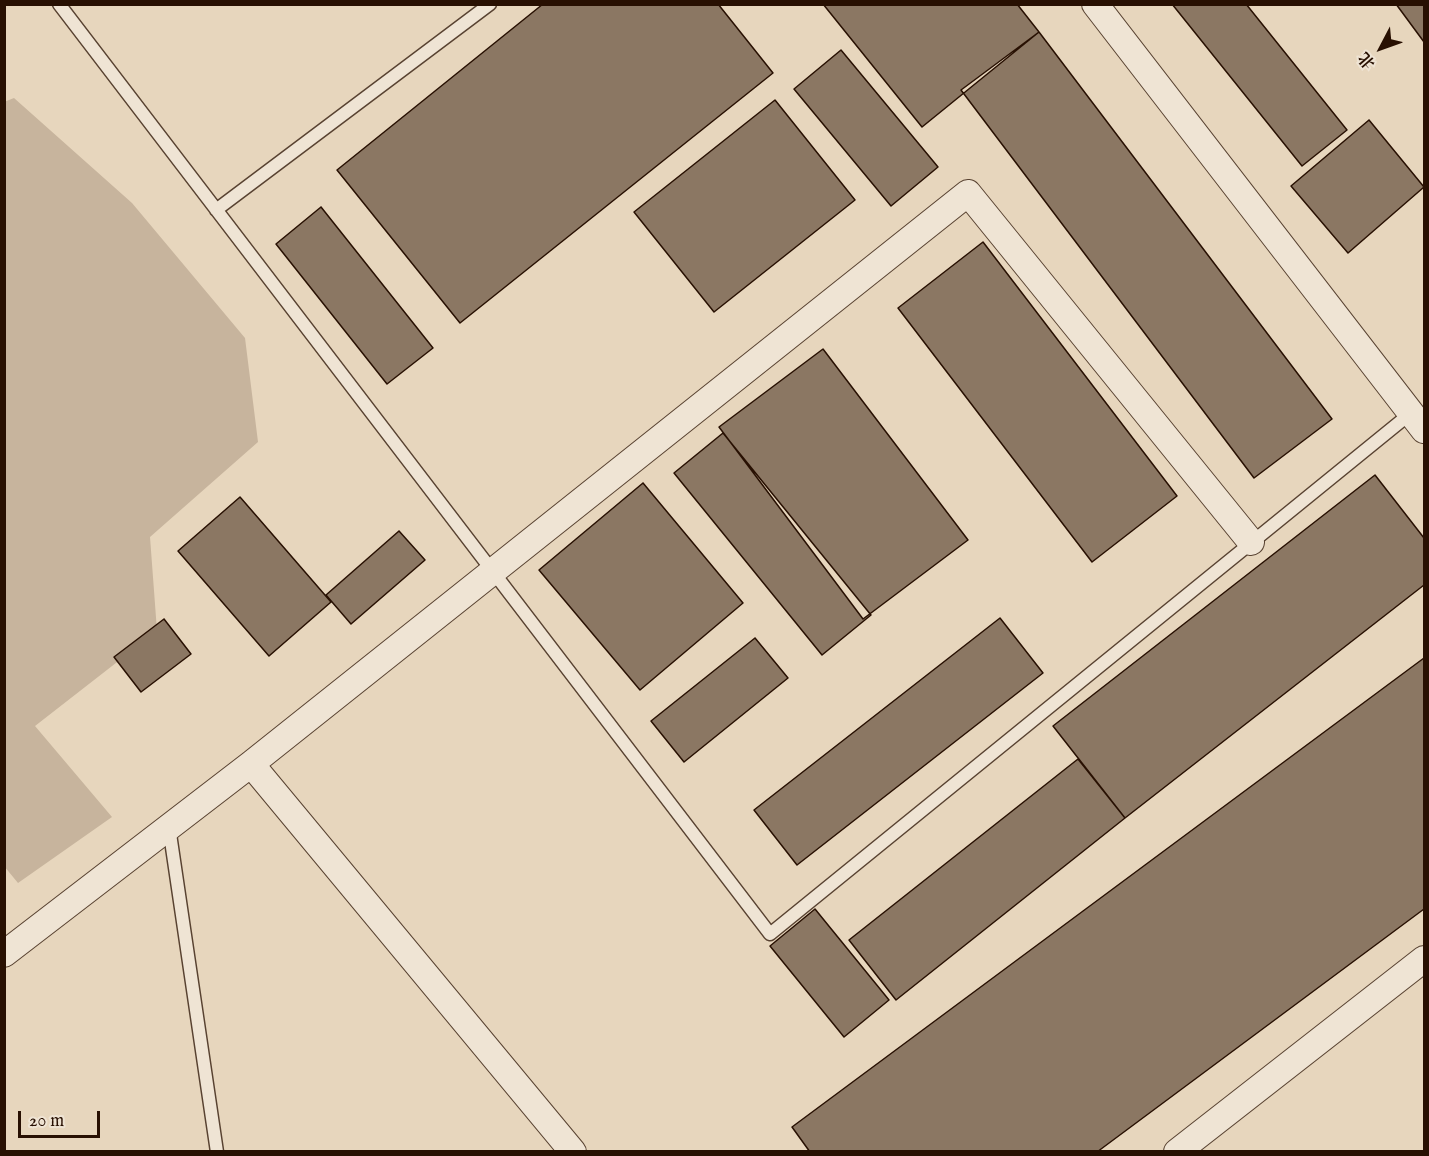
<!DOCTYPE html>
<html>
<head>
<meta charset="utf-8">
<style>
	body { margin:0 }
	#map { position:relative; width:1429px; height:1156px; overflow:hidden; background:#e7d6bd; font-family:"IM FELL English","Noto Serif SC",serif }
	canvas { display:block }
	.frame { position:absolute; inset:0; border:6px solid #281002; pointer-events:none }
	.north { position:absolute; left:1351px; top:18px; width:60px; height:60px; -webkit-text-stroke:4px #efe4d4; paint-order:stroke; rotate:229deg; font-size:16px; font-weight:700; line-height:24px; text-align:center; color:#281002 }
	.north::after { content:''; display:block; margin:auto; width:21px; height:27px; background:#281002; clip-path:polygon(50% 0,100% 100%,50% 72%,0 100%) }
	.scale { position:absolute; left:18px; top:1111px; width:82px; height:27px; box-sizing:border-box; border:3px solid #281002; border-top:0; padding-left:8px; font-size:18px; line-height:21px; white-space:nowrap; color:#281002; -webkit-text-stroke:4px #efe4d4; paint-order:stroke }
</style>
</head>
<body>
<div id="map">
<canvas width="1429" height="1156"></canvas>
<div class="frame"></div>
<div class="north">北</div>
<div class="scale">20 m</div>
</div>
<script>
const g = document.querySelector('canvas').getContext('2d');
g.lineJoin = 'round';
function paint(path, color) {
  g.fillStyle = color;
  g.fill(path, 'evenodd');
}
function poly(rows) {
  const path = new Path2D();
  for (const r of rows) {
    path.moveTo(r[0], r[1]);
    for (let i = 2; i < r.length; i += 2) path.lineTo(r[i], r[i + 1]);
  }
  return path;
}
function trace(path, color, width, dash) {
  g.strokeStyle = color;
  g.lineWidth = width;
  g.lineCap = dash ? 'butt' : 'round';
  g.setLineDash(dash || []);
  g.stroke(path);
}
paint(poly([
	[14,98,132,203,245,338,258,442,150,537,157,631,35,726,112,817,18,883,4,866,4,102]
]), '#c7b49d');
const building = poly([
	[543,4,718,4,773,73,460,323,337,170,543,4],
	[823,4,1017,4,1039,32,922,127,823,4],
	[1172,4,1246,4,1347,130,1302,166,1172,4],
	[1396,4,1424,4,1424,42,1396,4],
	[1039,32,1332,419,1254,478,961,90,1039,32],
	[841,50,938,167,891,206,794,89,841,50],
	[775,100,855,200,714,312,634,212,775,100],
	[1369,120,1424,187,1348,253,1291,186,1369,120],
	[321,207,433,348,387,384,276,244,321,207],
	[983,242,1177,496,1092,562,898,308,983,242],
	[823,349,968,540,863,619,719,427,823,349],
	[723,433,871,615,822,655,674,473,723,433],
	[1375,475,1424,538,1424,585,1125,818,1053,726,1375,475],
	[643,483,743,603,640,690,539,570,643,483],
	[240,497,331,602,269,656,178,551,240,497],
	[399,531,425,560,351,624,326,595,399,531],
	[1000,618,1043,673,797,865,754,810,1000,618],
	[164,619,191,654,141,692,114,657,164,619],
	[755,638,788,678,684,762,651,721,755,638],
	[1424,658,1424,909,1097,1152,810,1152,792,1127,1424,658],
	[1078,759,1125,818,896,1000,849,940,1078,759],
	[815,909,889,1000,844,1037,770,946,815,909]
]);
paint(building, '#8b7763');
trace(building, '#281002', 1.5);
const lane = poly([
	[59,4,770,934,1411,413],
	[216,210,490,4],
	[169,827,217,1152]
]);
const street = poly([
	[1095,4,1424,430],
	[251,764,573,1152],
	[4,954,251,764,968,193,1251,542],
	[1177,1152,1424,959]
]);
trace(lane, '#584231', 15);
trace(street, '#584231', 28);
trace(lane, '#efe4d4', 12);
trace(street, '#efe4d4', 26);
</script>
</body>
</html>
